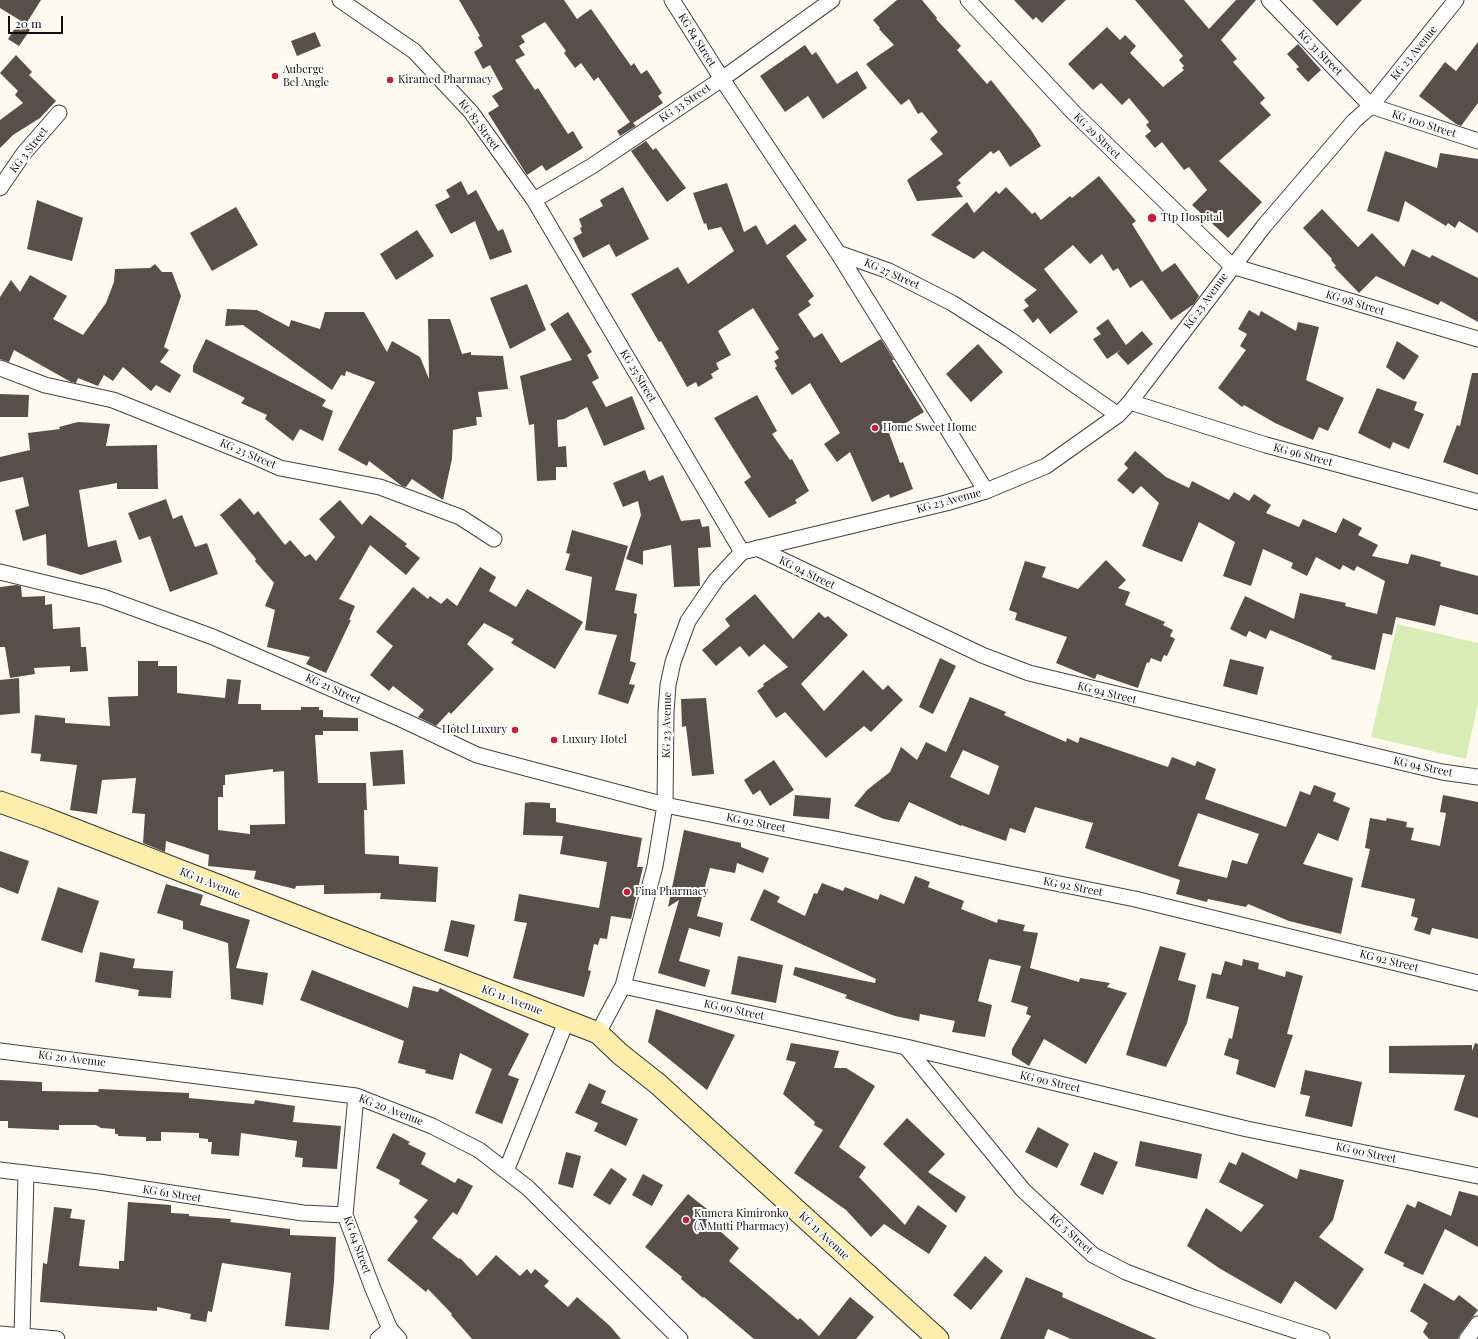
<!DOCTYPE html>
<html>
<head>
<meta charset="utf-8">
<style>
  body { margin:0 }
  #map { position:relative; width:1478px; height:1339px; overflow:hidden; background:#fffaf0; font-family:"Playfair Display",serif }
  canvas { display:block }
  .scale { position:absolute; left:8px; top:16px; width:55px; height:18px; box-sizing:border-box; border:2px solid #0e0e0e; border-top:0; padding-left:5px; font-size:12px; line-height:14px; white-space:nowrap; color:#0e0e0e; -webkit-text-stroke:3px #fff; paint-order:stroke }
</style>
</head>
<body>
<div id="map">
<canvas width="1478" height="1339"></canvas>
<div class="scale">20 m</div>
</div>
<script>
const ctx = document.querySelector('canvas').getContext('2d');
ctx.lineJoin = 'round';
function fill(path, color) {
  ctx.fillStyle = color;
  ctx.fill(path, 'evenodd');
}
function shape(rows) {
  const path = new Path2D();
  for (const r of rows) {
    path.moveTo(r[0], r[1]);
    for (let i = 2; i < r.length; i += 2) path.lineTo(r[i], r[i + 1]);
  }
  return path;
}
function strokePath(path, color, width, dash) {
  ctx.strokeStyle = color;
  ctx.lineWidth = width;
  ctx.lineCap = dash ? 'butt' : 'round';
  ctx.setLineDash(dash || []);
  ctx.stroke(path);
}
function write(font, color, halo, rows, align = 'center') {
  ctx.font = font + ' "Playfair Display",serif';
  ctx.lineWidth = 4;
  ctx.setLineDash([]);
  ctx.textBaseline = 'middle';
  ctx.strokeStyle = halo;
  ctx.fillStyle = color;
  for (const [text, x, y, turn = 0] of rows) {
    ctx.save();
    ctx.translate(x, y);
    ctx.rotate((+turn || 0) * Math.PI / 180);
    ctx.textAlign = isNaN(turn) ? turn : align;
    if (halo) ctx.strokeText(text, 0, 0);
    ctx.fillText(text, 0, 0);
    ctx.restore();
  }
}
fill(shape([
  [1397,624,1478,643,1478,704,1466,759,1371,737]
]), '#d8edb6');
fill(shape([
  [0,0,41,0,26,24,0,8],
  [459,0,564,0,577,19,591,9,631,66,634,63,641,74,647,70,662,93,658,96,663,103,633,123,636,126,620,136,617,131,630,122,598,77,594,81,581,63,575,68,564,53,566,51,545,22,521,36,525,42,519,46,525,55,515,60,535,90,538,88,568,134,573,131,583,148,546,171,542,165,527,175,488,113,499,106,492,96,503,89,490,65,483,69,474,52,483,46,478,37,480,36],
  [897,0,922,0,937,18,936,19,961,46,957,50,987,84,991,80,1031,130,1041,146,1010,167,999,150,993,154,991,151,958,180,961,183,956,187,963,197,917,201,907,180,943,154,930,139,938,132,922,112,918,114,909,99,901,105,866,64,894,45,879,29,880,28,873,20],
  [1014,0,1066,0,1042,23,1036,17,1033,20],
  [1135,0,1184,0,1209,29,1236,0,1256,0,1221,40,1237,59,1233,62,1265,98,1260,103,1271,115,1219,161,1262,202,1228,238,1192,205,1207,190,1189,167,1184,170,1162,142,1155,148,1145,136,1151,131,1146,125,1149,122,1129,98,1122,105,1101,83,1093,90,1068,64,1107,27,1120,40,1125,35,1136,46,1130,53,1163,87,1184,70,1182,68,1184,66,1179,60,1183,56],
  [1312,0,1362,0,1337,26],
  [19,22,30,30,19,46,8,39],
  [315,32,321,46,297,56,291,41],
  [1478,42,1478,103,1461,126,1456,124,1419,96,1445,62,1456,71],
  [1298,44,1321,70,1308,82,1296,69,1299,67,1287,54],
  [805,45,812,55,816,52,837,84,857,71,867,88,823,119,808,96,785,112,760,76],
  [16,55,32,72,29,75,56,101,40,118,13,135,0,148,0,120,23,103,15,95,18,91,0,73],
  [646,141,653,150,656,148,686,188,667,202,631,151],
  [1385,151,1437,168,1440,153,1478,159,1478,233,1459,221,1455,228,1448,223,1446,226,1405,201,1399,222,1367,211],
  [1099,176,1136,221,1132,224,1162,272,1175,263,1199,296,1194,304,1171,320,1142,280,1130,288,1118,268,1113,271,1102,254,1090,264,1073,245,1044,269,1078,312,1050,334,1038,318,1033,323,1023,310,1029,306,1024,300,1037,290,983,251,974,259,931,235,967,202,974,213,996,191,999,194,1006,187,1032,214,1035,212,1041,220,1070,196,1072,198],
  [461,181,468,195,476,190,498,231,503,229,512,252,490,260,475,221,451,234,435,205,450,197,446,190],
  [727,183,744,232,756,225,767,245,795,224,807,240,786,256,814,296,808,301,811,305,798,314,814,338,822,333,841,363,881,339,894,360,892,360,924,412,889,433,900,463,903,462,913,489,890,498,889,494,872,502,850,452,837,462,824,444,840,433,810,383,792,395,775,368,777,366,774,361,779,358,775,352,779,349,753,308,718,331,731,355,716,363,719,369,711,374,713,378,698,387,696,382,687,387,661,341,659,342,631,294,678,267,688,284,734,251,721,227,708,230,706,223,704,224,693,193],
  [623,187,649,239,616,257,609,244,583,258,573,238,582,233,580,228,582,227,579,219,603,206,600,200],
  [37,200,83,218,72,261,27,249],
  [236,207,258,245,212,271,190,233],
  [1322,209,1358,247,1372,233,1404,267,1412,249,1430,258,1432,255,1478,278,1478,322,1441,301,1438,305,1376,276,1359,293,1334,267,1336,266,1331,260,1332,259,1303,228],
  [417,230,434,256,396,280,380,254],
  [155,264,162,272,172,272,181,296,164,347,169,350,160,362,181,375,170,393,156,385,151,391,123,367,113,381,104,375,98,386,78,378,76,383,71,382,14,350,9,362,0,359,0,297,11,280,20,292,30,275,67,296,53,319,83,335,106,303,114,282,115,269,150,268],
  [527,284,546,330,510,349,490,298],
  [227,309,257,310,289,327,291,320,320,329,325,312,364,312,387,352,392,341,420,357,429,379,428,319,450,319,462,354,471,352,471,355,503,356,508,389,478,392,482,417,476,417,477,425,453,430,452,459,443,500,412,479,406,487,402,486,369,461,367,466,338,450,375,382,346,371,345,376,341,375,332,390,243,325,225,326],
  [1249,310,1259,316,1261,311,1296,331,1298,322,1319,327,1306,380,1344,398,1328,431,1319,427,1313,440,1275,423,1244,405,1242,407,1218,388,1246,350,1240,346,1247,334,1238,329],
  [568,312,592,352,587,355,599,378,592,382,606,407,632,396,645,429,604,446,587,407,564,419,557,420,558,447,566,446,567,467,556,467,556,480,537,481,534,424,529,425,520,376,572,360,550,324],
  [1108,319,1126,345,1142,331,1153,344,1128,365,1117,353,1122,349,1107,359,1093,339,1101,334,1096,328],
  [206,339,326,400,322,406,333,411,323,441,300,429,293,441,265,419,267,415,241,403,245,398,193,372,193,366],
  [1397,341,1419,356,1404,380,1386,367],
  [978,344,1003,372,971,402,946,374],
  [1472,373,1478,373,1478,475,1443,462,1457,425,1460,426],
  [1377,388,1417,402,1414,410,1424,414,1409,449,1393,442,1390,449,1358,433],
  [0,394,29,395,28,417,0,417],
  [757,395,777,431,772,434,790,460,792,459,809,491,795,500,797,503,769,518,744,482,751,477,714,418],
  [78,422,110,424,106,446,157,445,158,489,117,489,117,483,79,490,88,547,116,540,122,562,81,575,47,565,46,534,23,541,15,510,29,506,23,477,0,482,0,457,30,450,28,433,60,429,59,427],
  [1135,451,1166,477,1189,488,1192,481,1229,500,1234,492,1249,501,1254,494,1271,505,1266,513,1299,527,1303,519,1336,533,1343,518,1362,528,1358,535,1378,545,1372,556,1408,564,1411,554,1441,562,1440,566,1478,576,1478,615,1440,605,1435,626,1396,617,1392,635,1383,633,1375,670,1331,659,1332,656,1270,630,1266,639,1249,631,1246,637,1230,629,1245,596,1294,619,1300,593,1346,603,1345,606,1377,614,1385,581,1357,566,1354,571,1343,565,1340,570,1316,557,1307,576,1291,568,1293,563,1263,549,1251,586,1223,576,1235,542,1199,522,1182,562,1142,546,1159,503,1141,486,1133,494,1117,480,1128,468,1124,464],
  [645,470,649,481,663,475,681,521,700,519,702,527,709,526,711,547,698,548,700,586,674,587,671,545,643,551,643,565,626,559,641,515,638,501,623,507,613,483],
  [240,498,254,515,258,511,285,545,290,540,305,557,310,554,316,561,335,537,319,519,340,500,362,525,370,515,407,544,405,546,420,558,406,575,370,545,339,599,355,606,349,620,351,620,326,673,306,664,310,657,267,647,275,610,265,606,274,583,255,561,256,559,220,515],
  [166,499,173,519,182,515,195,547,207,543,218,574,170,592,150,536,139,540,128,513],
  [572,530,628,546,615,590,637,594,634,613,637,614,630,661,636,663,629,684,635,685,628,704,598,694,617,635,585,630,592,577,565,570,570,554,566,553],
  [1106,560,1126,580,1118,588,1130,592,1125,605,1165,622,1163,625,1173,630,1170,636,1175,639,1167,656,1164,655,1161,662,1151,658,1149,663,1147,662,1138,688,1097,674,1095,679,1056,663,1067,637,1015,620,1017,613,1009,610,1025,561,1046,567,1042,577,1078,589],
  [480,567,496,577,489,591,516,607,527,589,583,622,555,669,511,643,514,639,484,623,467,644,494,669,451,714,449,712,436,726,418,717,424,710,393,686,389,691,370,675,393,646,376,632,413,587,428,599,430,596,441,604,447,598,457,606],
  [16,585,21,586,22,597,45,596,45,605,52,604,53,629,80,627,81,647,86,647,88,671,70,672,70,666,34,668,35,674,10,678,5,647,0,647,0,587],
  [755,594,793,639,819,612,825,618,828,616,848,635,801,684,824,711,863,670,883,690,888,685,903,700,871,732,864,726,826,758,785,712,776,718,757,691,764,686,763,684,788,667,764,644,749,657,740,646,716,666,702,650,730,626,725,619],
  [940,658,956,666,933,714,919,707],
  [1230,659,1264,667,1257,695,1223,686],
  [138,661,158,661,158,666,177,666,177,693,225,698,227,679,241,680,238,704,261,704,261,710,301,710,301,707,319,707,319,710,323,710,323,717,358,718,358,731,323,731,323,735,315,735,318,783,366,783,367,810,364,810,365,854,399,856,399,864,438,867,436,902,380,899,381,893,324,894,324,885,296,886,295,889,254,879,256,871,208,866,209,855,166,841,165,852,143,843,145,814,132,813,136,778,102,780,97,814,70,810,77,765,40,761,41,754,31,753,35,715,65,718,65,723,110,726,108,697,138,696],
  [273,769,273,772,284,771,285,824,250,825,250,834,218,830,218,797,223,797,223,785,225,785,225,775],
  [19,678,20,713,0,715,0,680],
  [970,697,1006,712,1004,715,1066,742,1067,738,1078,743,1080,737,1168,767,1172,757,1195,766,1197,761,1216,769,1205,799,1286,827,1300,791,1310,795,1314,785,1336,793,1333,801,1350,808,1338,841,1318,833,1303,864,1353,878,1341,934,1289,921,1248,904,1246,907,1208,899,1207,902,1176,894,1180,880,1085,848,1093,823,1035,807,1025,833,1010,828,1006,841,961,825,961,826,909,802,899,822,884,819,854,806,867,790,890,772,901,747,917,760,926,742,946,752],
  [963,750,999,766,989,795,950,777],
  [1198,813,1259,834,1247,864,1232,860,1227,878,1178,866],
  [706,698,714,774,692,776,686,726,682,727,681,699],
  [403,750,405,784,373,786,370,752],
  [774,760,794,790,770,806,760,790,753,795,744,780],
  [795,795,831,798,829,819,793,816],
  [1443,795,1478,802,1478,939,1432,928,1430,935,1414,930,1418,918,1411,916,1415,899,1361,887,1370,849,1365,848,1370,818,1386,821,1387,818,1407,822,1406,827,1414,828,1411,840,1440,846,1446,813,1440,812],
  [532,802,550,803,550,808,556,808,556,822,642,838,637,867,643,867,631,919,611,916,607,939,600,938,598,945,594,944,588,970,591,971,584,997,513,978,527,923,514,921,519,894,599,908,607,862,560,854,563,836,523,835,525,803],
  [684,830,741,843,741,847,769,858,763,873,737,863,735,873,710,868,697,916,723,923,720,937,689,928,679,961,710,970,705,987,658,973,679,900,668,907],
  [0,851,29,861,18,894,0,887],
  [915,876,930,882,928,887,964,901,961,909,997,923,998,919,1025,925,1023,931,1038,933,1030,968,1079,982,1080,978,1110,983,1107,987,1127,993,1086,1064,1044,1039,1029,1066,1012,1055,1012,1049,1031,1016,1026,1014,1028,1007,1011,1002,1021,966,989,959,978,1001,992,1005,985,1037,952,1032,955,1021,920,1014,919,1021,895,1016,845,998,847,995,793,975,795,967,875,983,876,979,750,920,764,889,780,897,777,902,805,916,814,893,817,894,822,883,843,891,845,887,878,900,880,894,904,904],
  [166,884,203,895,200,905,250,920,236,968,268,973,263,1005,231,999,228,943,183,929,183,921,157,913],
  [58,887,99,901,82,953,41,940],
  [451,920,475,925,468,957,444,951],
  [1160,946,1186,953,1178,980,1196,985,1187,1023,1166,1067,1126,1055],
  [100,952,135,959,133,968,173,971,171,998,138,996,139,990,95,982],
  [738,956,783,965,776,1003,731,994],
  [1243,959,1259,963,1258,969,1285,977,1286,971,1303,976,1287,1034,1293,1035,1275,1088,1236,1074,1239,1060,1224,1055,1229,1038,1232,1039,1239,1007,1206,998,1212,973,1221,975,1225,961,1242,966],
  [312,970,408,1008,413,986,438,992,440,988,529,1034,508,1075,519,1079,502,1124,475,1113,492,1069,460,1053,453,1080,425,1073,426,1070,398,1063,404,1041,300,1000],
  [656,1009,735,1035,707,1090,648,1042],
  [791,1043,839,1051,834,1068,846,1068,875,1086,839,1147,866,1167,859,1177,905,1225,918,1205,947,1226,929,1254,884,1224,871,1237,846,1210,794,1173,823,1130,814,1125,815,1122,783,1094,796,1062,786,1060],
  [1475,1043,1478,1044,1478,1118,1454,1110,1465,1075,1389,1073,1389,1046,1472,1045,1472,1051],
  [1305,1070,1362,1082,1352,1127,1305,1116,1310,1096,1300,1094],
  [0,1080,42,1082,42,1091,98,1092,99,1089,189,1093,189,1098,254,1104,255,1100,295,1106,293,1122,341,1126,337,1169,302,1167,303,1158,295,1157,297,1141,241,1133,239,1156,211,1154,212,1142,208,1142,208,1139,199,1138,199,1133,161,1132,161,1141,146,1141,146,1137,118,1136,118,1134,115,1134,115,1129,101,1128,96,1125,59,1125,59,1130,8,1128,8,1121,0,1121],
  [589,1083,606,1091,601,1103,638,1119,626,1146,594,1131,598,1123,575,1113],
  [907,1118,945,1154,928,1172,966,1197,956,1213,883,1144],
  [1038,1127,1069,1144,1057,1168,1025,1152],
  [393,1133,410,1142,408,1144,426,1153,421,1164,455,1183,458,1178,473,1186,457,1215,453,1212,432,1238,459,1259,460,1258,477,1276,496,1255,520,1276,527,1269,531,1274,535,1269,549,1281,544,1286,568,1307,577,1297,610,1326,621,1339,472,1339,451,1315,452,1314,428,1289,426,1292,387,1260,418,1221,414,1217,428,1200,399,1184,400,1180,376,1168],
  [1140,1141,1202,1154,1197,1179,1135,1166],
  [566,1152,581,1156,573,1188,558,1184],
  [1094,1152,1118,1162,1103,1195,1080,1185],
  [1242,1152,1297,1179,1300,1169,1344,1180,1333,1220,1319,1237,1364,1269,1336,1310,1295,1281,1281,1304,1219,1268,1187,1246,1206,1208,1241,1232,1264,1205,1219,1182,1229,1162,1236,1165],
  [611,1168,627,1179,610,1205,593,1195],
  [643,1174,663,1185,652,1206,632,1195],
  [1459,1191,1478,1196,1478,1247,1445,1229,1423,1275,1403,1266,1404,1263,1384,1253,1407,1204,1415,1208,1418,1201,1451,1216],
  [688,1194,707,1209,702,1215,739,1248,729,1261,798,1320,800,1318,819,1336,850,1297,874,1317,856,1339,754,1339,704,1297,703,1298,681,1279,682,1277,645,1247],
  [128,1202,171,1205,171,1213,189,1214,189,1216,231,1219,230,1222,290,1229,290,1235,336,1237,334,1282,329,1330,285,1326,291,1273,222,1263,212,1312,208,1311,206,1322,190,1319,191,1314,157,1307,157,1311,40,1302,43,1263,47,1264,54,1207,72,1209,70,1218,85,1220,79,1266,119,1269,119,1261,124,1261],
  [985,1256,1003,1271,971,1310,953,1295],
  [1026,1277,1063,1293,1062,1297,1157,1339,1071,1339,1048,1329,1044,1339,1000,1339],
  [1424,1283,1454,1301,1459,1295,1478,1310,1460,1334,1458,1339,1429,1339,1423,1332,1428,1323,1410,1311]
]), '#584e4a');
const street = shape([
  [340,0,414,51,471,112,534,200,742,552],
  [672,0,722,79,838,253,889,271,952,303,1009,339,1118,415],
  [968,0,1073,112,1232,266,1478,339],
  [1269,0,1371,106,1478,141],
  [0,188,24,153,59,113],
  [534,200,592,166,722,79,832,0],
  [838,253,986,491],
  [0,368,45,385,113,400,251,455,280,468,380,487,460,517,494,539],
  [1130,402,1266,445,1478,502],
  [757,548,982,655,1029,673,1442,772,1478,777],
  [0,572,103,597,213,637,405,721,477,755,665,805,1135,899,1478,983],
  [623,986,906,1047,1247,1129,1478,1176],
  [598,1033,623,986,655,866,665,805,666,712,668,685,673,662,688,621,716,580,742,552,946,503,986,491,1046,466,1118,415,1130,402,1264,226,1354,121,1371,106,1456,0],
  [906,1047,1023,1190,1093,1255,1126,1272,1195,1298,1322,1339],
  [0,1051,356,1096,432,1126,479,1150,528,1188,680,1339],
  [356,1096,345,1215,373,1289,390,1329,399,1339],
  [0,1170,99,1182,303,1213,345,1215],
  [506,1171,566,1022],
  [0,1334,57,1339],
  [22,1336,26,1173],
  [378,1339,390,1329],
  [1467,1339,1478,1324]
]);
const secondary = shape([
  [0,802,45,818,598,1033,620,1054,658,1084,938,1339]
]);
strokePath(street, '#414141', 17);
strokePath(secondary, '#303030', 23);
strokePath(street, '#fff', 15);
strokePath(secondary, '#ffedab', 21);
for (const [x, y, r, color] of [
  [275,76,4,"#c91c36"],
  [390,80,4,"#c91c36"],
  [1152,218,5,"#c91c36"],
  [875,428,4,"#c91c36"],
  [515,730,4,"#c91c36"],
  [554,740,4,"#c91c36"],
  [627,892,4,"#c91c36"],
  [686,1220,4,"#c91c36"]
]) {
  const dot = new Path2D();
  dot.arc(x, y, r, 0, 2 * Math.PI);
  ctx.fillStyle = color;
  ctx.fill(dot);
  strokePath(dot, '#fff', 1.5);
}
write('11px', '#0e0e0e', '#fff', [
  ["KG 84 Street",697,40,58],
  ["KG 31 Street",1320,53,46],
  ["KG 23 Avenue",1414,53,-51],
  ["KG 33 Street",685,103,-34],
  ["KG 100 Street",1424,124,18],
  ["KG 82 Street",479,125,53],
  ["KG 29 Street",1097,136,44],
  ["KG 3 Street",29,150,-52],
  ["KG 27 Street",892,274,24],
  ["KG 23 Avenue",1206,301,-54],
  ["KG 98 Street",1355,303,17],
  ["KG 25 Street",638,376,59],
  ["KG 23 Street",248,454,23],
  ["KG 96 Street",1303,455,15],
  ["KG 23 Avenue",949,501,-15],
  ["KG 94 Street",807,573,26],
  ["KG 21 Street",333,689,24],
  ["KG 94 Street",1107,693,14],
  ["KG 23 Avenue",667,725,-89],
  ["KG 94 Street",1423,767,12],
  ["KG 92 Street",756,823,11],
  ["KG 11 Avenue",210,883,22],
  ["KG 92 Street",1073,887,11],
  ["KG 92 Street",1389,961,14],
  ["KG 11 Avenue",512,1000,21],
  ["KG 90 Street",734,1010,12],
  ["KG 20 Avenue",72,1059,7],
  ["KG 90 Street",1050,1082,13],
  ["KG 20 Avenue",391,1110,21],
  ["KG 90 Street",1366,1153,12],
  ["KG 61 Street",172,1194,9],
  ["KG 5 Street",1071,1234,42],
  ["KG 11 Avenue",824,1236,43],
  ["KG 64 Street",357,1245,70]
]);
write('11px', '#0e0e0e', '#fff', [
  ["Auberge",283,70],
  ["Bel Angle",283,83],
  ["Kiramed Pharmacy",398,80],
  ["Ttp Hospital",1161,218],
  ["Home Sweet Home",883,428],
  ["Hôtel Luxury",507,730,"right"],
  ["Luxury Hotel",562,740],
  ["Fina Pharmacy",635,892],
  ["Kumera Kimironko",694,1214],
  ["(A Mutti Pharmacy)",694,1227]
], 'left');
</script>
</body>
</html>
